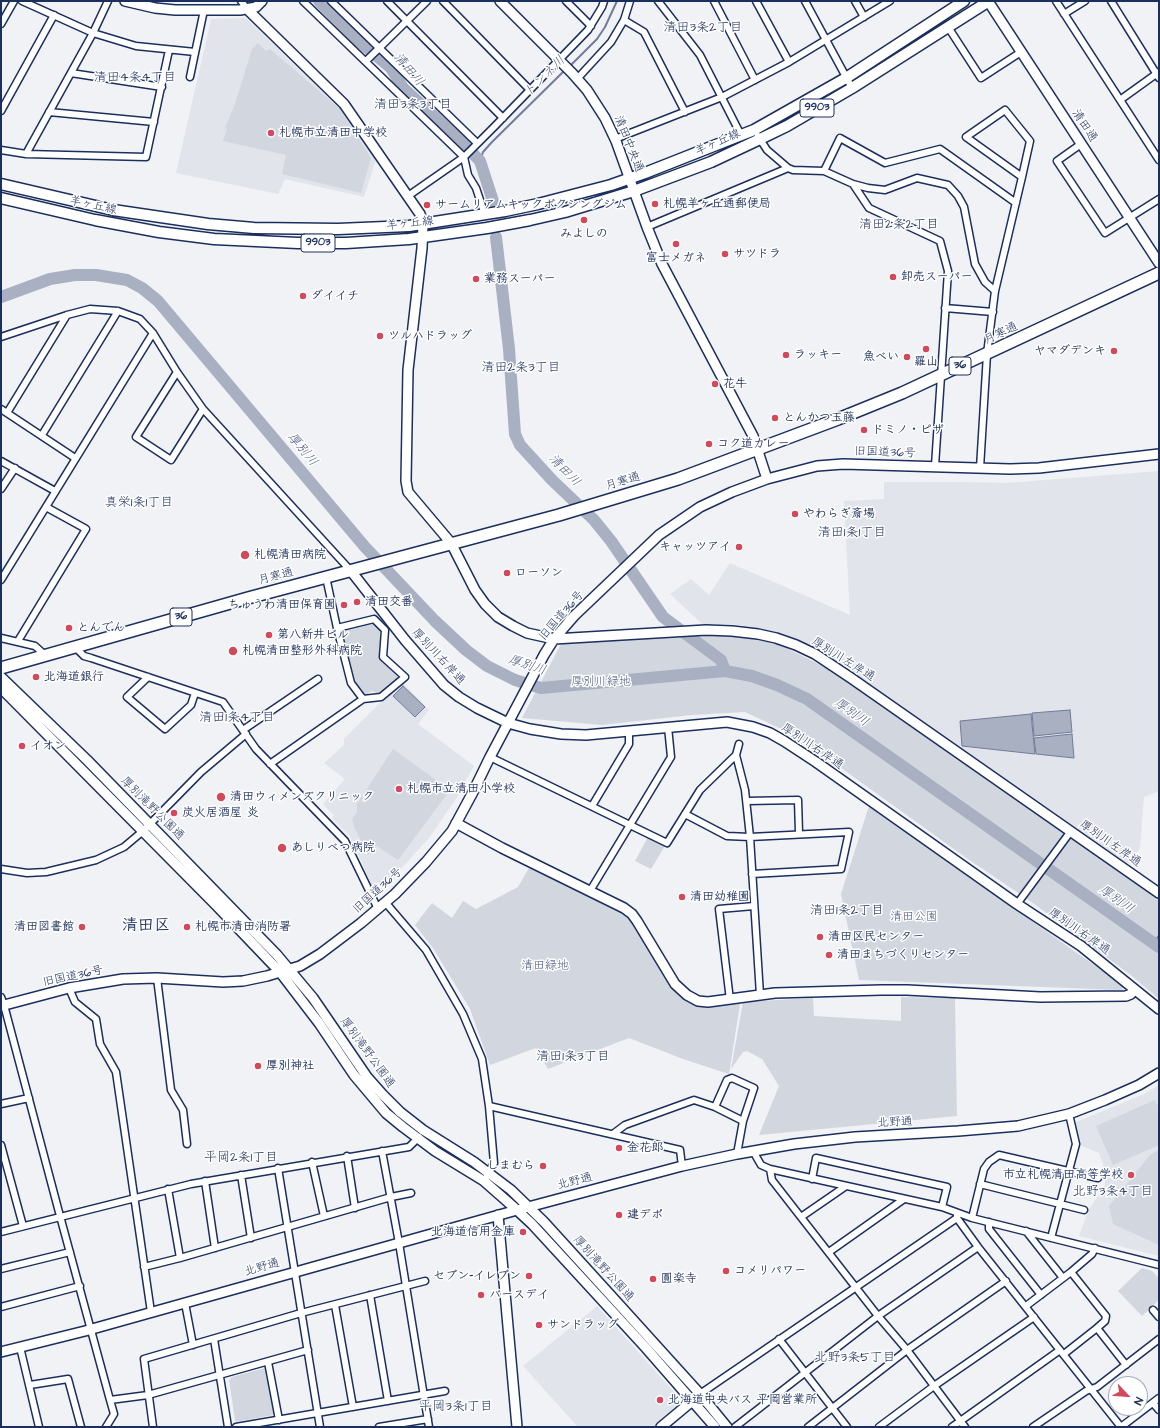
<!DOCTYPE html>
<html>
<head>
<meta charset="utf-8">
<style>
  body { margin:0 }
  #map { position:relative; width:1160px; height:1428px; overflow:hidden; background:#f1f2f5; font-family:"Architects Daughter",sans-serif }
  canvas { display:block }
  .frame { position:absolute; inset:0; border:2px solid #1b2f5e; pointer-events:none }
  .north { position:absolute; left:1108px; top:1376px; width:40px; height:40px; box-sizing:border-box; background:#fff; border:1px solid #a4acbf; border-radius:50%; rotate:116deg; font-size:11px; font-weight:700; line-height:16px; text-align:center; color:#1b2f5e }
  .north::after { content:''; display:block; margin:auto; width:14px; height:18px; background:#d1495b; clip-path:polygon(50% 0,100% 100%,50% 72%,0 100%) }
</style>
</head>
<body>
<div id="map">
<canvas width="1160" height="1428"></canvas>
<div class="frame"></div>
<div class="north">N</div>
</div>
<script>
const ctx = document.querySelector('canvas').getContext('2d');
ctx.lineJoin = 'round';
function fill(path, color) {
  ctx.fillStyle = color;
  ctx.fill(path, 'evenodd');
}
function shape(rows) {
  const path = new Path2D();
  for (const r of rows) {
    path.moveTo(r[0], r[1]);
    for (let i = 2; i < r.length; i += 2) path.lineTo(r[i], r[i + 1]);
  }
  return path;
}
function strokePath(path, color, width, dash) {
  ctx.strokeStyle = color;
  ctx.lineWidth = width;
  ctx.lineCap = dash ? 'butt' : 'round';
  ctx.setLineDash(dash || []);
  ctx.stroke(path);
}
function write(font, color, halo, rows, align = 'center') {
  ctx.font = font + ' "Architects Daughter","Klee One",sans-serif';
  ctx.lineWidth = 3;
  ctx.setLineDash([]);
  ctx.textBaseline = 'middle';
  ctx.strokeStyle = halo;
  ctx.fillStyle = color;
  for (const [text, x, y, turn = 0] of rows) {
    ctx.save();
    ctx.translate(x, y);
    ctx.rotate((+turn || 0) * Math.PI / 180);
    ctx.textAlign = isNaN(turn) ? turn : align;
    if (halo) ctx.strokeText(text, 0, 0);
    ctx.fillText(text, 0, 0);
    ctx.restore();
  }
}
fill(shape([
  [246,18,338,107,376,160,364,197,285,179,278,194,176,173,211,19],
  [1159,471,1159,791,1144,797,1140,848,1128,864,830,656,805,643,773,631,732,624,702,624,670,594,691,579,709,595,730,563,850,615,844,501,884,499,884,482,962,482,1007,483],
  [404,684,429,710,418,724,474,766,456,799,429,838,379,893,375,893,350,836,332,818,334,815,323,804,345,779,324,763,344,745,344,739,379,704],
  [1159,1085,1159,1256,1079,1236,1088,1211,1105,1185,1103,1164,1099,1153,1080,1145,1074,1123,1144,1094],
  [597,1306,683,1402,683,1405,654,1427,578,1427,523,1366]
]), '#e1e4ea');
fill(shape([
  [258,43,266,51,270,49,340,109,371,158,361,193,282,174,286,155,223,141,227,129,225,128,234,107,252,49],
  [373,621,380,628,380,660,397,676,397,679,379,694,372,691,363,696,352,681,343,631,346,629],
  [722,634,776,643,847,678,1159,898,1159,999,1132,976,1033,903,965,857,798,737,745,712,692,715,602,725,522,718,562,642],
  [393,749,450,790,398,860,377,846,368,855,354,826,352,819,357,812,357,804],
  [869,806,875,810,1125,987,1121,990,859,980,841,894],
  [648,837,665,846,651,869,635,861],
  [529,868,624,911,648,945,675,990,704,1007,725,1004,740,1004,729,1074,683,1059,629,1038,548,1069,536,1048,490,1065,470,1009,433,948,415,925,432,903,452,918,463,901,476,909,518,887],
  [901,997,955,998,957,1116,759,1135,779,1086,762,1059,747,1051,743,1052,731,1069,743,1002,813,998,814,1016,901,1021],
  [1155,1100,1159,1108,1159,1145,1113,1165,1096,1126],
  [1159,1150,1159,1245,1113,1224,1109,1206,1150,1155],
  [1142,1268,1152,1271,1159,1278,1159,1300,1142,1316,1118,1291],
  [265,1368,267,1370,275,1413,273,1415,236,1422,235,1420,229,1380,232,1377]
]), '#d2d6df');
const water = shape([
  [403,686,425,707,415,717,393,696,403,686],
  [1070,710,1072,732,1034,736,1032,713,1070,710],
  [1031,714,1035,754,962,746,960,721,1031,714],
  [1072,734,1074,758,1036,754,1034,738,1072,734]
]);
fill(water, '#a8b0c2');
strokePath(water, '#707c9a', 1);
strokePath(shape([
  [569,67,597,39,605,27,617,1],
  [480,161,483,152,492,142,565,70],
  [1153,943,1159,936]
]), '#707c9a', 2);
strokePath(shape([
  [319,1,360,42,391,68,403,88,464,144,480,161,493,201],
  [496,237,509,349,515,434,520,445,552,480,594,520,611,541,663,617,721,660,725,671],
  [1,297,50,279,75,275,96,275,127,280,142,288,158,301,365,547,435,621,466,650,487,666,515,680,541,688,725,671,752,676,777,685,807,699,1159,947]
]), '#a8b0c2', 12);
const street = shape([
  [22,1,93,33,136,46,195,52],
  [241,1,248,10],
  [303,1,464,157,468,175,476,188,485,215],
  [331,1,477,143],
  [387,1,503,118],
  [443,1,530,90],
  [566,1,591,26],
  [658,1,700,55,741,135],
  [714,1,755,80],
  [756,1,789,62],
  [805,1,852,88],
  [855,1,864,17],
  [1056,1,1159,160],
  [1111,1,1159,78],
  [1064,14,1085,1],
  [624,20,644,32,685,112],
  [1,24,14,1],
  [948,27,981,78,1021,52],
  [366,61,427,1],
  [71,73,162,87],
  [190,77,204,10],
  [577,79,611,42,624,20,630,1],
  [1120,100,1159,72],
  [1,111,54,15],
  [49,112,154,122],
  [758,136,767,150,788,168,793,170,824,171,853,184,869,208,940,241,948,271,935,466],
  [615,139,722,97,789,62,890,1],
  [1081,144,1057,161,1105,233,1159,199],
  [1,150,26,154,146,157,169,50],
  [26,154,93,33,108,1],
  [824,171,840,138,885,163,940,149,1016,203],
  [853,184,868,188,885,190,917,178,948,185,958,196,964,207,975,264,985,282,995,291],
  [408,196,464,157,494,127,588,30,602,7,604,1],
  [647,227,788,168],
  [945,308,993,312],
  [1,337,67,315,90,309,118,311,140,319,153,333,177,372,203,409,351,571],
  [177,372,136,437,171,460,203,409],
  [1,409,75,458],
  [7,413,67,315],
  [42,435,118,311],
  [1,461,55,491],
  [980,468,987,354,995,291,1022,177,1030,141,1005,110,966,137,1022,177],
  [1,489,15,468],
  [1,580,153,333],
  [337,628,351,683,363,699],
  [1,638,35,646,45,655],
  [18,641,86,529,46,507],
  [75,647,84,656,91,658,223,702,256,749,345,841,378,909],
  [148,677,127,697,165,729,191,705,195,693],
  [243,730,318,679],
  [739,744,736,755,745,790,750,837,760,995],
  [490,757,667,843,700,790,736,755],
  [270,764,363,699,381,697,405,677,383,657,385,630,374,619,337,628,326,577],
  [747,801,798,800,799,833],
  [592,806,629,744,629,731],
  [685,814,727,836,750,837,849,832,841,869,752,874],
  [1,869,27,873,46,872,96,860,124,847,143,831,201,772,246,734],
  [590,891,671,757,668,727],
  [385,902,426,950,463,1014,482,1059,489,1106,494,1163,487,1176],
  [1017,904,1071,831],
  [157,978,171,1090,183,1110,187,1144],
  [69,988,75,1002,96,1019,100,1044,116,1072,151,1312],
  [1,997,4,1005,60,1216,110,1400,114,1414,106,1427],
  [730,1000,719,909,754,906],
  [1,1104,29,1098],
  [489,1106,680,1150,682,1166],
  [715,1107,727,1080,732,1078,754,1088,743,1121],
  [613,1134,625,1125,694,1100,715,1107,743,1121,737,1154],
  [1,1145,23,1226],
  [382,1151,399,1243,429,1427],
  [753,1151,761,1165,770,1169,942,1207,972,1218,1159,1265],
  [347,1156,355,1208],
  [312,1162,324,1216],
  [278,1168,320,1427],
  [770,1169,772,1180,878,1316,907,1350,965,1427],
  [241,1175,251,1238],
  [812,1179,816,1158,947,1187,942,1207],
  [205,1181,215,1248],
  [980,1184,1084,1210],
  [168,1189,180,1258],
  [957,1214,957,1218,978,1247,1121,1427],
  [801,1217,846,1186],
  [972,1218,984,1169,989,1162,999,1155,1098,1178],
  [989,1222,989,1229,1041,1295],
  [1026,1231,1063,1278],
  [1,1232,191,1184,409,1147,419,1137],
  [1051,1238,1076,1144,1069,1114],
  [829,1252,904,1199],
  [144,1267,180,1258,391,1197,411,1193],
  [1,1269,70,1252],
  [370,1295,388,1401],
  [185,1303,193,1345],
  [335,1305,353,1407],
  [1026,1306,1071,1272,1092,1254,1095,1248],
  [1,1307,80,1286],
  [1153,1310,1159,1317],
  [1097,1328,1126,1365],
  [214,1339,228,1427],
  [779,1339,847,1427],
  [20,1347,39,1427],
  [1064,1354,1097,1328,1105,1321,1106,1316,1071,1272],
  [268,1362,279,1420],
  [30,1385,68,1379,81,1427],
  [700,1394,957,1218],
  [110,1400,148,1395,308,1350],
  [1153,1403,1159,1410],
  [153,1427,144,1359,301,1313,425,1281],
  [236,1427,445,1391],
  [379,1427,428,1419],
  [735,1427,878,1316,978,1247],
  [808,1427,907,1350,1006,1281],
  [879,1427,934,1386,1034,1317],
  [952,1427,1060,1350],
  [1033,1427,1086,1391,1097,1387,1159,1339],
  [1121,1427,1159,1398]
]);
const secondary = shape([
  [125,1,155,8,175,10,240,10,256,7,262,1],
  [500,1,572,73,587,90,605,118,616,141,647,227,662,264,753,436,767,479],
  [988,1,1159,263],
  [248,10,344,104,420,214,423,224,422,248,408,370,406,481,408,492,451,543,475,590,485,604,498,617,513,626,527,633,554,639,706,630,732,631,758,634,776,638,796,645,815,654,851,678,1159,893],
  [351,571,405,640,444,685,459,697,477,708,508,723,530,729,561,734,586,735,727,722,753,727,770,733,784,741,816,762,1017,904,1081,946,1159,1009],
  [1,677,87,760,277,955,313,998,367,1077,383,1095,400,1112,423,1130,474,1162,511,1190,544,1222,624,1310,700,1394,727,1427],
  [1,688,216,905,280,972,319,1023,354,1075,386,1113,403,1127,435,1151,484,1181,517,1210,532,1224,646,1348,715,1427],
  [456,823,502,848,624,908,632,914,637,921,675,984,687,995,698,1001,708,1002,775,993,881,990,907,990,1040,997,1126,996,1131,994,1134,989],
  [1,1006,69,988,123,979,157,978,223,982,243,981,267,976,300,966,320,954,361,923,395,894,426,862,452,831,473,792,490,757,544,655,554,639,574,616,659,535,700,507,732,492,767,479,817,466,843,464,1010,469,1039,468,1159,454],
  [498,1215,517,1427],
  [1,1352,85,1331,517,1210,682,1166,737,1154,794,1144,855,1137,958,1131,1018,1126,1069,1114,1105,1100,1139,1085,1159,1073],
  [661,1427,697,1397]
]);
const primary = shape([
  [1,184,113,210,208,224,254,228,338,229,409,226,505,211,538,204,611,185,645,173,754,130,846,78,964,1],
  [1,198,95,220,159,232,214,239,298,243,346,243,409,239,487,228,530,220,565,212,634,191,711,162,760,139,787,126,852,88,989,1]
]);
const highway = shape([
  [1,668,248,598,559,515,678,479,838,419,902,393,1159,273]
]);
strokePath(street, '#1b2f5e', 9);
strokePath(secondary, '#1b2f5e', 12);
strokePath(primary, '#1b2f5e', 13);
strokePath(highway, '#1b2f5e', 14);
strokePath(street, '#fff', 6);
strokePath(secondary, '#fff', 9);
strokePath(primary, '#fff', 10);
strokePath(highway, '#fff', 11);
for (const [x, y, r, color] of [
  [271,133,4,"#d1495b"],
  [655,204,4,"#d1495b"],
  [427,205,4,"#d1495b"],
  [584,220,4,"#d1495b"],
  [676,244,4,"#d1495b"],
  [725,254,4,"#d1495b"],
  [893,277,4,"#d1495b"],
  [476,279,4,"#d1495b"],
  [303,296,4,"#d1495b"],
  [380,336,4,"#d1495b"],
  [926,349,4,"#d1495b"],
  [1114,351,4,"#d1495b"],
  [786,355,4,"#d1495b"],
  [907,357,4,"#d1495b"],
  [715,384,4,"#d1495b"],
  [775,418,4,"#d1495b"],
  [864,430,4,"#d1495b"],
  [709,444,4,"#d1495b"],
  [795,514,4,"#d1495b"],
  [739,547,4,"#d1495b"],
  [245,555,5,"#d1495b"],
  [507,573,4,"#d1495b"],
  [357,602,4,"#d1495b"],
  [344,605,4,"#d1495b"],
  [69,628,4,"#d1495b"],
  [269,635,4,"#d1495b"],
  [233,651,5,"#d1495b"],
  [36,677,4,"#d1495b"],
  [22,746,4,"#d1495b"],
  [399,789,4,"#d1495b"],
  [221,797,5,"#d1495b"],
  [174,813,4,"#d1495b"],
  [282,848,5,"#d1495b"],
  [682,897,4,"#d1495b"],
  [82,927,4,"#d1495b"],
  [187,927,4,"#d1495b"],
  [820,937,4,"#d1495b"],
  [829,955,4,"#d1495b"],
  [258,1066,4,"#d1495b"],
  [619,1148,4,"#d1495b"],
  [543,1166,4,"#d1495b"],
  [1131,1175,4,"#d1495b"],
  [619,1215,4,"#d1495b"],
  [523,1232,4,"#d1495b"],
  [726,1271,4,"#d1495b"],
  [529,1276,4,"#d1495b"],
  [653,1279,4,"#d1495b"],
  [481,1295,4,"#d1495b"],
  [539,1325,4,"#d1495b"],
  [660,1400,4,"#d1495b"]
]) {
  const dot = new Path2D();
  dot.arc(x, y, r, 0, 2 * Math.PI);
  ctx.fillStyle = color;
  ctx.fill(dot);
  strokePath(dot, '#fff', 1.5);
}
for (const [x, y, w] of [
  [817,108,34],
  [318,243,34],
  [960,366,22],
  [181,617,22]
]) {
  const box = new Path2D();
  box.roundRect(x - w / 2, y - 9, w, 18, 3);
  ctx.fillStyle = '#fff';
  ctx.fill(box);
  strokePath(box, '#1b2f5e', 1);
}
write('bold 11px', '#1b2f5e', null, [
  ["9903",817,108],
  ["9903",318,243],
  ["36",960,366],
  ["36",181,617]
]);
write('12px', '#1b2f5e', '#fff', [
  ["清田通",1084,126,57],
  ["羊ヶ丘線",718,143,-24],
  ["清田中央通",628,144,68],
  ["羊ヶ丘線",93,206,12],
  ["羊ヶ丘線",410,224,-6],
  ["月寒通",1001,334,-25],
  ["旧国道36号",885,453,2],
  ["月寒通",623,482,-17],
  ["月寒通",276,577,-15],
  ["旧国道36号",562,616,-49],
  ["厚別川右岸通",438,657,47],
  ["厚別川左岸通",843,660,32],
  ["厚別川右岸通",812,747,34],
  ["厚別滝野公園通",152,809,45],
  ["厚別川左岸通",1110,844,35],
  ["旧国道36号",378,891,-42],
  ["厚別川右岸通",1079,932,35],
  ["旧国道36号",73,977,-12],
  ["厚別滝野公園通",367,1053,54],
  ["北野通",895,1123,-3],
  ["北野通",575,1182,-15],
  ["北野通",262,1268,-16],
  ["厚別滝野公園通",603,1269,48]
]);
write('bold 12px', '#1b2f5e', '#fff', [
  ["札幌市立清田中学校",279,133],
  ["札幌羊ヶ丘通郵便局",663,204],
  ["サームリアムキックボクシングジム",435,205],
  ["みよしの",584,234,"center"],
  ["サツドラ",733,254],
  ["富士メガネ",676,258,"center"],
  ["卸売スーパー",901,277],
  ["業務スーパー",484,279],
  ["ダイイチ",311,296],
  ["ツルハドラッグ",388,336],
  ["ヤマダデンキ",1106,351,"right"],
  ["ラッキー",794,355],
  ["魚べい",899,357,"right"],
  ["羅山",926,362,"center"],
  ["花牛",723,384],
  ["とんかつ玉藤",783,418],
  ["ドミノ・ピザ",872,430],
  ["コク道カレー",717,444],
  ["やわらぎ斎場",803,514],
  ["キャッツアイ",731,547,"right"],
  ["札幌清田病院",254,555],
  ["ローソン",515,573],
  ["清田交番",365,602],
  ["ちゅうわ清田保育園",336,605,"right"],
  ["とんでん",77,628],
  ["第八新井ビル",277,635],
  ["札幌清田整形外科病院",242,651],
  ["北海道銀行",44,677],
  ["イオン",30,746],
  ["札幌市立清田小学校",407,789],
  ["清田ウィメンズクリニック",230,797],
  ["炭火居酒屋 炎",182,813],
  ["あしりべつ病院",291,848],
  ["清田幼稚園",690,897],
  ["清田図書館",74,927,"right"],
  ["札幌市清田消防署",195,927],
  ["清田区民センター",828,937],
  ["清田まちづくりセンター",837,955],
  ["厚別神社",266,1066],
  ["金花郎",627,1148],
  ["しまむら",535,1166,"right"],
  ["市立札幌清田高等学校",1123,1175,"right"],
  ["建デポ",627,1215],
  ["北海道信用金庫",515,1232,"right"],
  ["コメリパワー",734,1271],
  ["セブン-イレブン",521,1276,"right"],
  ["圓楽寺",661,1279],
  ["バースデイ",489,1295],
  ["サンドラッグ",547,1325],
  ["北海道中央バス 平岡営業所",668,1400]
], 'left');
write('12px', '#49597e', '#fff', [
  ["厚別川緑地",601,682],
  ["清田公園",914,917],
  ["清田緑地",545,966]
]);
write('13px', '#1b2f5e', '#fff', [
  ["清田3条2丁目",703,28],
  ["清田4条4丁目",135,78],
  ["清田3条3丁目",413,105],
  ["清田2条2丁目",899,225],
  ["清田2条3丁目",521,368],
  ["真栄1条1丁目",139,503],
  ["清田1条1丁目",852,533],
  ["清田1条4丁目",237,718],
  ["清田1条2丁目",847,911],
  ["清田1条3丁目",573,1057],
  ["平岡2条1丁目",241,1158],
  ["北野3条4丁目",1113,1192],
  ["北野3条5丁目",855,1358],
  ["平岡3条1丁目",456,1407]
]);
write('italic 13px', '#4c5c81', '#fff', [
  ["清田川",408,70,49],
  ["トンネ川",545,77,-45],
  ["厚別川",302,450,50],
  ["清田川",564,471,46],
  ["厚別川",527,666,18],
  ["厚別川",851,713,35],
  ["厚別川",1116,900,35]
]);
write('bold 16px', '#1b2f5e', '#fff', [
  ["清田区",146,927]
]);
</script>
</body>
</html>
